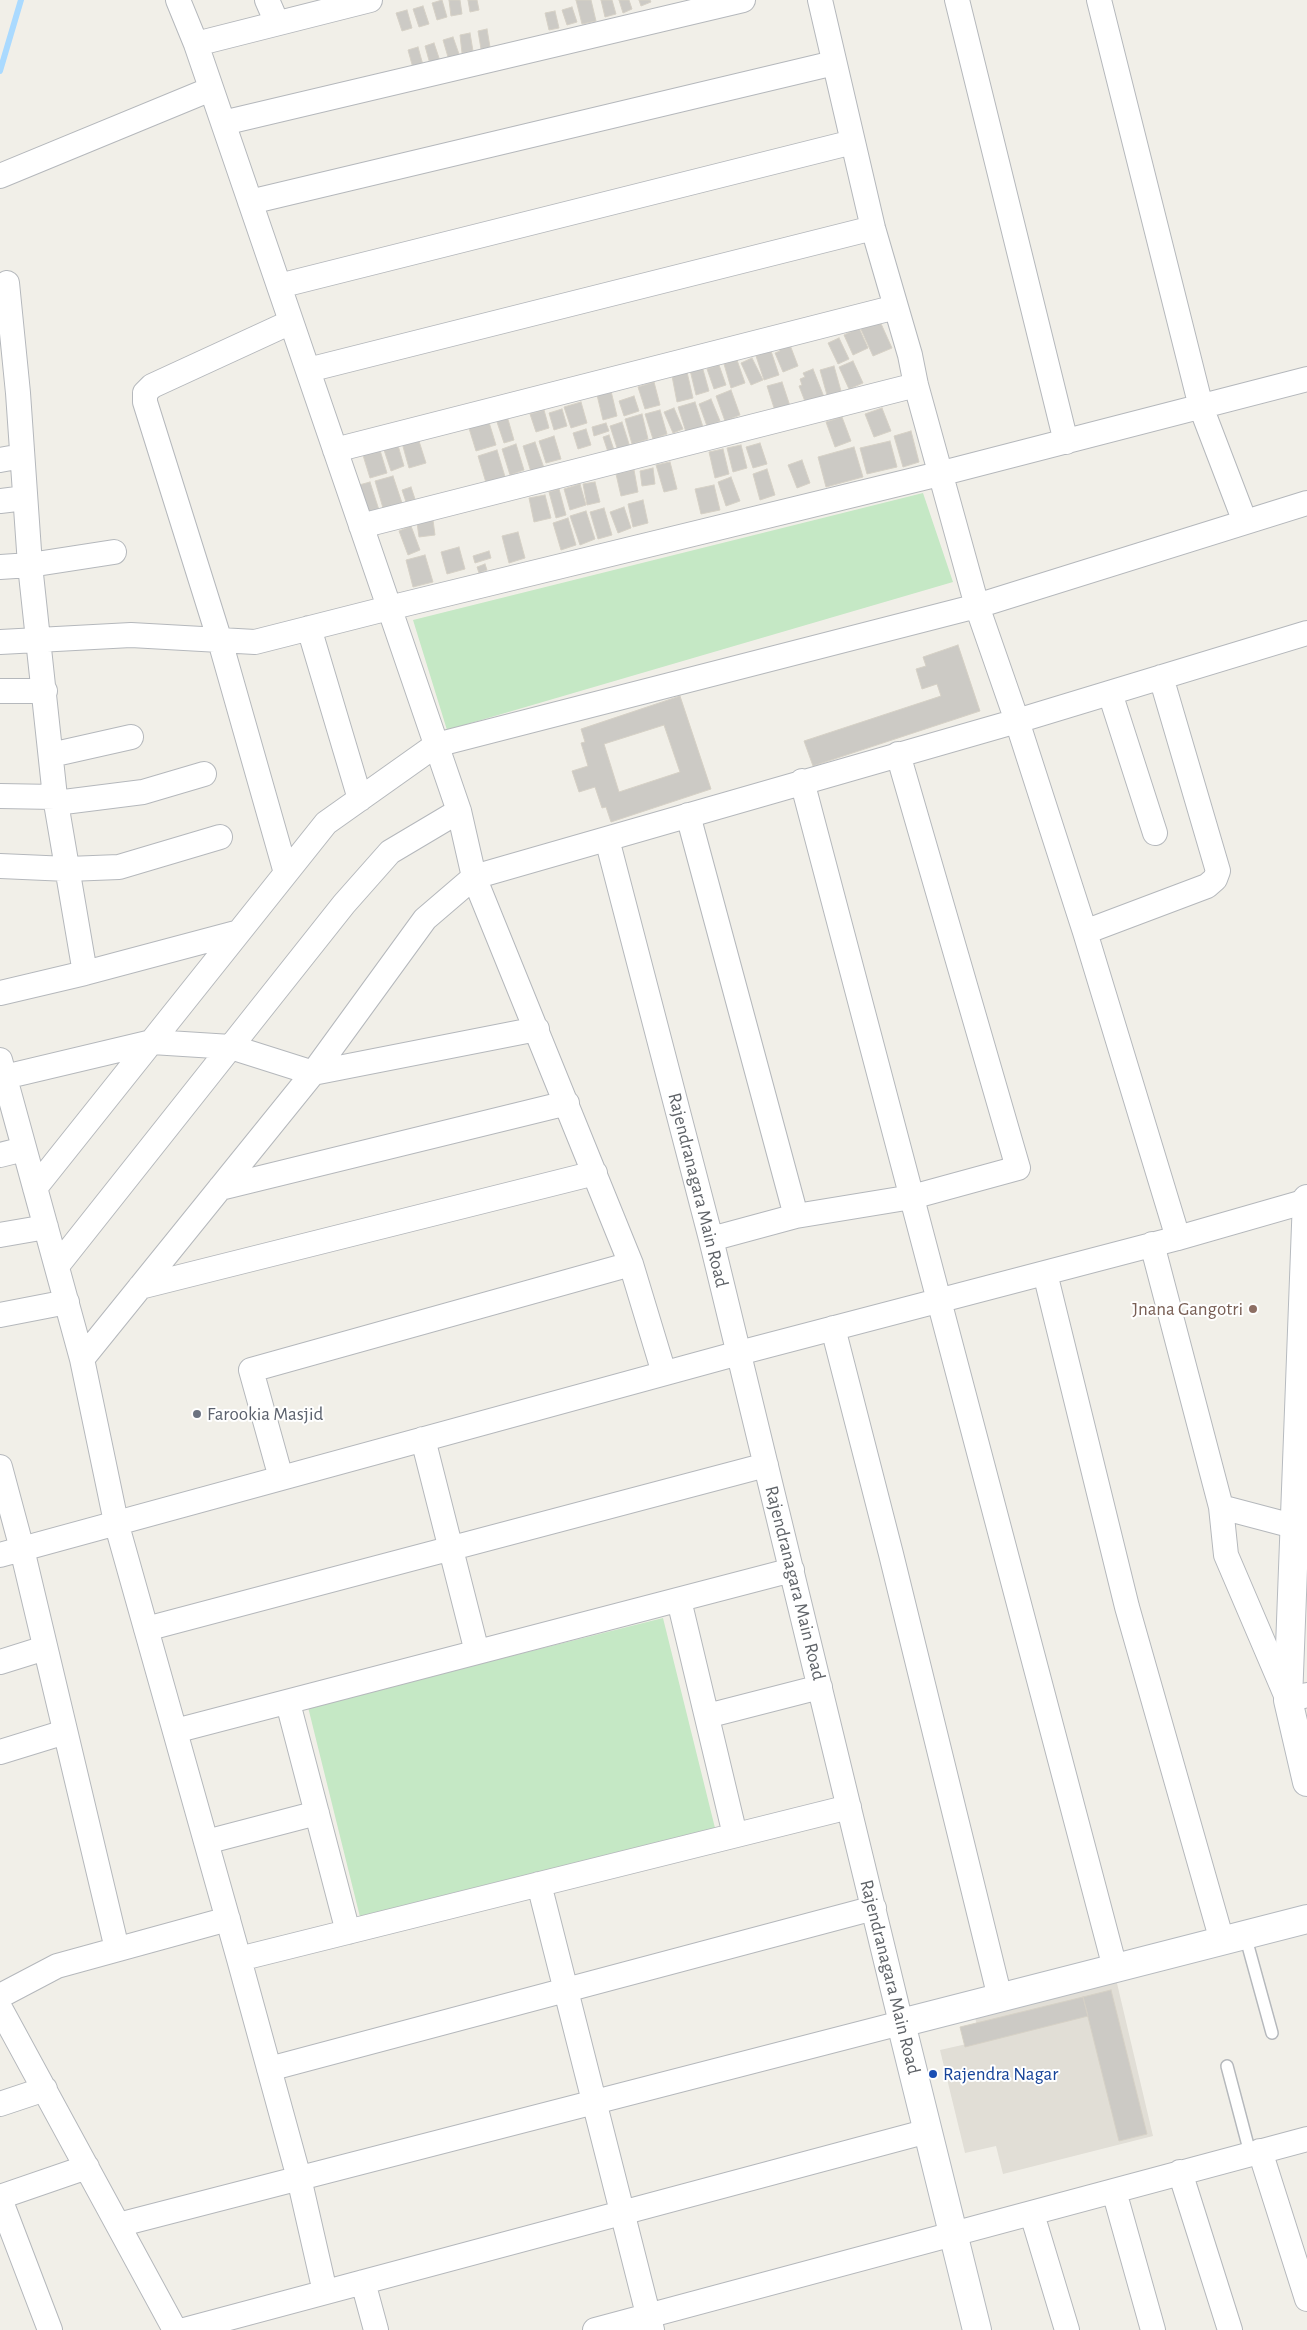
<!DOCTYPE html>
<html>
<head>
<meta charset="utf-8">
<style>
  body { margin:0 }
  canvas { display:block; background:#f1efe8 }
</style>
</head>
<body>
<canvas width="1307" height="2330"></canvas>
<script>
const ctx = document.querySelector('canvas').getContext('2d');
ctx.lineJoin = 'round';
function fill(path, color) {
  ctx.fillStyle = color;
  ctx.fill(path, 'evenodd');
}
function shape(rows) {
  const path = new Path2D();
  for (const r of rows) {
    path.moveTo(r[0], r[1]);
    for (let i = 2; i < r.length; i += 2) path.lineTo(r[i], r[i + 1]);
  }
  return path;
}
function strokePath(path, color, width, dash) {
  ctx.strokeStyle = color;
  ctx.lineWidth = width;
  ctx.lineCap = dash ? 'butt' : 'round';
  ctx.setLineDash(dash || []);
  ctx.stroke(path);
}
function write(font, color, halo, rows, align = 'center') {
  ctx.font = font + ' "Alegreya Sans",sans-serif';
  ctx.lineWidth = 4;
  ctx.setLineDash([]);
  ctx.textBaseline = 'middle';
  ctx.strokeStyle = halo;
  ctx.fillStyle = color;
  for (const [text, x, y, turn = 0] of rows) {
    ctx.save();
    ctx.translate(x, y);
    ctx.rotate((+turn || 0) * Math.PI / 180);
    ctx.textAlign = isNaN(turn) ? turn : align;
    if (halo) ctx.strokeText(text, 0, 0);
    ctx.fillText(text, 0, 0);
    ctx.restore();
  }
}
fill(shape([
  [1116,1979,1153,2136,1003,2174,996,2146,965,2153,940,2050,980,2041,974,2012]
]), '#e1ded6');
fill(shape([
  [923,493,953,582,447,730,413,620],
  [663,1618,715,1828,360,1917,308,1707]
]), '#c5e8c5');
strokePath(shape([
  [0,71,21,0]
]), '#aadaff', 6);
const building = shape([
  [442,0,447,17,437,20,432,3,442,0],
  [449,0,460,0,462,14,451,16,449,0],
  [468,0,477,0,479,10,470,12,468,0],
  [576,0,591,0,596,21,582,24,576,0],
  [601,0,612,0,616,14,605,17,601,0],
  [619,0,629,0,632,9,623,13,619,0],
  [639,0,650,0,651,2,641,6,639,0],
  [423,6,429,24,419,27,413,9,423,6],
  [572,7,577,22,567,25,562,10,572,7],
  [407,10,412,28,402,31,396,13,407,10],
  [555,11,559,28,549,30,545,13,555,11],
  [487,29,490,47,481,49,478,31,487,29],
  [470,33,473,51,462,53,460,35,470,33],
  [453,37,459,54,448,57,443,40,453,37],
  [434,43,440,61,430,64,425,46,434,43],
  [418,47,423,65,413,68,408,50,418,47],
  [878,317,892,348,873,356,859,325,878,317],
  [859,328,868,348,853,355,844,335,859,328],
  [839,338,849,359,838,364,828,343,839,338],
  [790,345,798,366,783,372,775,353,780,351,779,349,790,345],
  [771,351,779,375,764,380,756,356,771,351],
  [752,358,763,380,751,385,741,363,752,358],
  [737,360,745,383,731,388,724,364,737,360],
  [853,361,863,383,849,389,839,367,853,361],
  [719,365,726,385,714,389,707,369,719,365],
  [702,366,709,391,696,395,690,370,702,366],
  [834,366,841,391,827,395,820,370,834,366],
  [813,369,824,397,806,404,799,386,802,385,800,379,805,377,803,373,813,369],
  [687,372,693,398,677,402,672,376,687,372],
  [654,382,660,405,645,409,638,387,654,382],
  [782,382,790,406,775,411,767,386,782,382],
  [731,390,740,415,725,421,716,396,731,390],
  [611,391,617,416,603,420,597,395,611,391],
  [634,396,639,411,624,416,619,401,634,396],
  [711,399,720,421,707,426,699,404,711,399],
  [581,402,587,423,571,428,564,407,581,402],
  [695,402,703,427,686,432,678,407,695,402],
  [674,408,683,429,673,433,664,412,674,408],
  [882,408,891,431,874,437,865,414,882,408],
  [562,409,567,426,554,430,549,413,562,409],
  [544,410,549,428,536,432,530,414,544,410],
  [660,410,667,434,653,439,645,414,660,410],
  [642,414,648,439,632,444,625,419,642,414],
  [507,416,514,440,504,443,496,419,507,416],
  [842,417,851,441,835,447,826,422,842,417],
  [488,419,496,445,476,451,468,425,488,419],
  [622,422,630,447,618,451,610,426,622,422],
  [606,423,609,431,594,436,592,427,606,423],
  [586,429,591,445,578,449,573,433,586,429],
  [911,431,919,462,903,467,894,436,911,431],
  [609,435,614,450,608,452,603,437,609,435],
  [554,436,561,459,546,463,539,441,554,436],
  [418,438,426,463,409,468,402,443,418,438],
  [890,441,897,467,867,474,860,448,890,441],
  [397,442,404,466,391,471,383,447,397,442],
  [535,442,544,468,531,472,523,446,535,442],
  [760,443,767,464,753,468,746,447,760,443],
  [516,444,524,470,510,475,502,449,516,444],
  [741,445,747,468,733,472,727,448,741,445],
  [379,447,387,473,370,478,362,452,379,447],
  [854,447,863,477,826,487,818,457,854,447],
  [723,449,729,474,715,478,709,452,723,449],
  [497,450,506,480,487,486,478,456,497,450],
  [802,460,810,483,797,488,788,465,802,460],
  [670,462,677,489,664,492,656,465,670,462],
  [653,468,655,484,642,486,640,471,653,468],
  [767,469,775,495,760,500,753,474,767,469],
  [634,470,638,492,621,496,616,474,634,470],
  [393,476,402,503,383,508,375,481,393,476],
  [731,477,740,501,726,506,718,482,731,477],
  [370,482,379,510,367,514,359,485,370,482],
  [595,482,600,502,587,505,583,484,595,482],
  [580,484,586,505,570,510,564,489,580,484],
  [714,485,720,510,701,514,695,489,714,485],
  [411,487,415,499,406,502,402,490,411,487],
  [559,489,566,515,556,518,549,492,559,489],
  [545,495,551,518,534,522,529,498,545,495],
  [643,500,648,523,633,527,628,504,643,500],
  [624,507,631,528,618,533,610,512,624,507],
  [604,508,612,535,598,539,590,512,604,508],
  [586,511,595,539,580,545,570,516,586,511],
  [568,518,576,545,561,550,553,523,568,518],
  [433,520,435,535,419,537,417,523,433,520],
  [411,526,420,550,408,555,399,531,411,526],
  [518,532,525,558,509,563,502,536,518,532],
  [459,547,465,569,447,574,441,552,459,547],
  [489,551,491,558,475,563,473,556,489,551],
  [425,555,433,582,413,587,406,560,425,555],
  [485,564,487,570,479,573,477,567,485,564],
  [958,645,980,711,813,766,804,741,941,696,937,684,922,689,916,669,926,666,923,657,958,645],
  [680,696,711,789,611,822,606,807,602,808,595,787,579,792,572,771,588,766,581,743,585,742,581,729,680,696],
  [664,725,680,772,619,792,604,744,664,725],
  [1111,1990,1147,2134,1119,2141,1083,1997,1111,1990],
  [1083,1997,1088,2016,965,2047,960,2027,1083,1997]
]);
fill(building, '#cccac5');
strokePath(building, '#d6d1c6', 1);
const lane = shape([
  [1245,1935,1272,2033],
  [1227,2066,1250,2153]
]);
const street = shape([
  [178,0,196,44,459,811,474,877,631,1264,664,1373],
  [267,0,277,23],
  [820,0,873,228,910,355,916,385,977,606,1017,721,1085,932,1178,1238],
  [957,0,1066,442],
  [1099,0,1201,407,1245,522],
  [196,44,370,0],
  [223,123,743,0],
  [0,176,211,89],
  [250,202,834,63],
  [7,283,18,393,30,565,55,797,85,973],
  [279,286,853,142],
  [308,370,873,228],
  [335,450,896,307],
  [0,460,22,456],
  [0,501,25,498],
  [361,526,916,385],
  [0,567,30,565,114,552],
  [309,628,360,799],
  [0,642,131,635,255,642,389,608,939,474,1307,379],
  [0,691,45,691],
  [1110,693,1155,833],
  [51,755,131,737],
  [802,781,1115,1968],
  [0,796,55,797],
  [56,803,143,792,204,774],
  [688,815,796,1216],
  [0,866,68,869,119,867,220,837],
  [286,873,220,641,145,402,145,393,152,386,291,322],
  [1085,932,1207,886,1215,879,1218,871,1161,677],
  [0,993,85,973,239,932],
  [0,1060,82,1359,116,1522,239,1959,299,2178,325,2292],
  [0,1078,152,1042,231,1047,313,1073,537,1029],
  [0,1155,24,1149],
  [35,1188,326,823,436,745,977,606,1307,503],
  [220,1188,567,1103],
  [0,1235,46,1227],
  [711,1239,796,1216,912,1197,1018,1168,898,754],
  [1152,1244,1221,1507,1226,1555,1288,1700,1307,1695],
  [57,1266,344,904,390,852,459,811],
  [1045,1273,1127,1607,1222,1941],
  [140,1287,595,1173],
  [0,1315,67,1302],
  [833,1328,891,1554,1000,1998],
  [82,1359,313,1073,425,919,474,877,1017,721,1307,633],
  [423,1439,477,1652],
  [0,1467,22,1549,117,1949],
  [281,1478,251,1370,631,1264],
  [1221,1507,1293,1526,1307,1521],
  [0,1555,739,1353,1178,1238,1307,1201],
  [679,1600,735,1835],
  [146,1629,766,1465],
  [0,1662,45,1648],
  [288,1703,348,1932],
  [707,1716,820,1687],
  [175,1731,792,1570],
  [0,1752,65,1732],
  [206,1842,317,1813],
  [539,1884,652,2330],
  [239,1959,849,1807],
  [0,1996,57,1966,228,1919],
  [0,2008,175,2330],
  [269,2069,874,1908],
  [0,2104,45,2089],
  [1260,2151,1307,2299],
  [1180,2172,1230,2330],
  [1114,2191,1153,2330],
  [0,2197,87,2167],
  [0,2199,50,2330],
  [1032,2214,1067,2330],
  [118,2225,901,2023,711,1239,607,839],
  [363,2282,376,2330],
  [184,2330,928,2131],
  [595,2330,1307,2139]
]);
const secondary = shape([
  [1307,1199,1288,1700,1307,1782],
  [977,2330,901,2023,1307,1919]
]);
strokePath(lane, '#b5b8bc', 14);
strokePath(street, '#b5b8bc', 26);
strokePath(secondary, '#b6babf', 30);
strokePath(lane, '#fff', 11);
strokePath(street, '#fff', 24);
strokePath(secondary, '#fff', 28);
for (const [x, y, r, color] of [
  [1253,1309,5,"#8d6e63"],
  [197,1414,5,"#6b7280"],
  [933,2074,5,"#1a4fb4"]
]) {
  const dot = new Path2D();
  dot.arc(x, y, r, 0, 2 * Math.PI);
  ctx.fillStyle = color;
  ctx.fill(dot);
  strokePath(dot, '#fff', 2);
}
write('19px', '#5f6368', '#fff', [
  ["Rajendranagara Main Road",698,1190,76],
  ["Rajendranagara Main Road",795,1583,76],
  ["Rajendranagara Main Road",890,1977,76]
]);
write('19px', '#785e54', '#fff', [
  ["Jnana Gangotri",1243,1309]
], 'right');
write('19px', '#5b616d', '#fff', [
  ["Farookia Masjid",207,1414]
], 'left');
write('19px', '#164399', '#fff', [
  ["Rajendra Nagar",943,2074]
], 'left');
</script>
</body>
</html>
